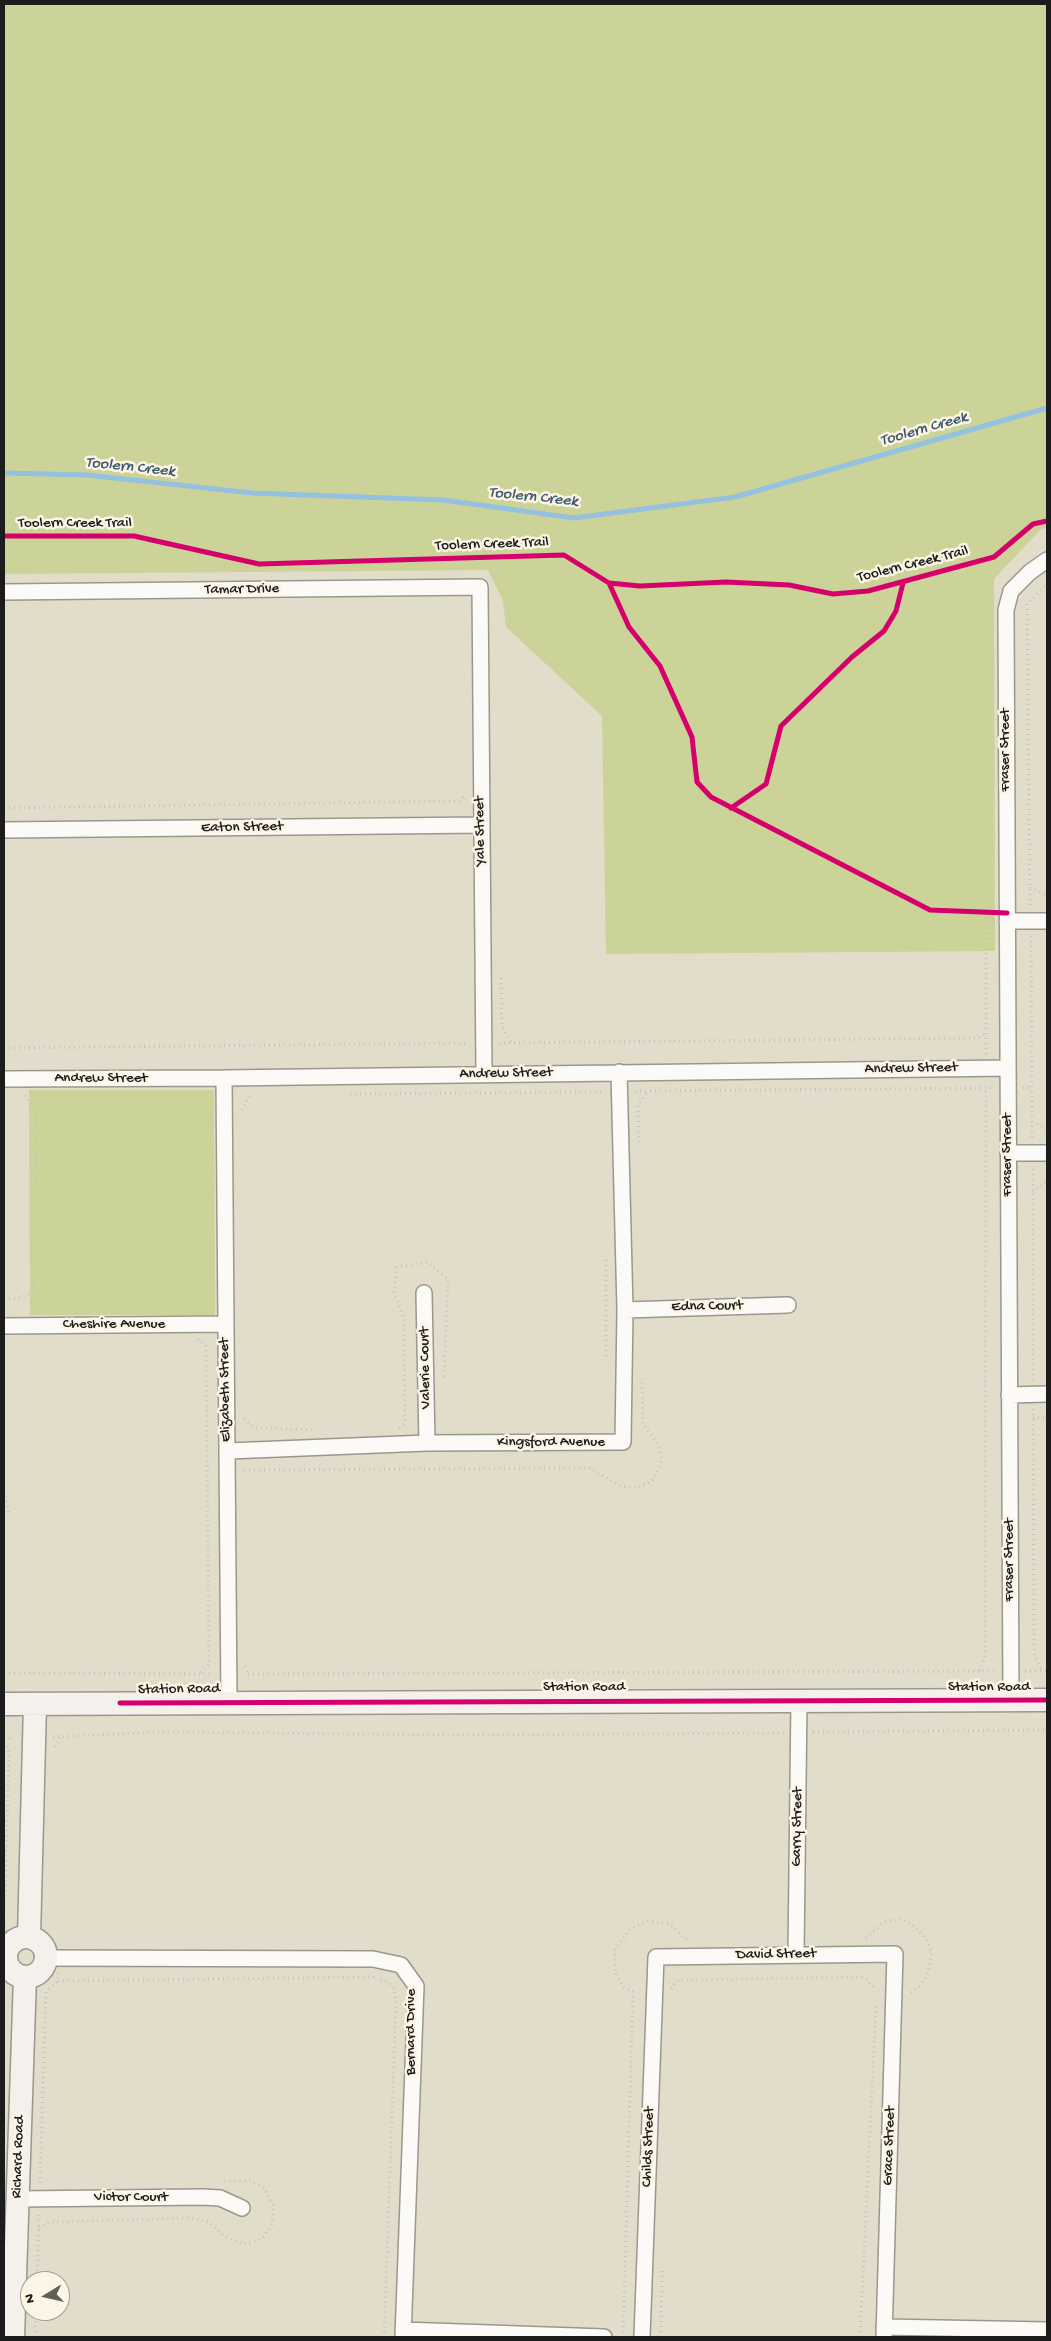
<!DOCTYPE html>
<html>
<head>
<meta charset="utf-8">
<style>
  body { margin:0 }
  #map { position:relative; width:1051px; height:2341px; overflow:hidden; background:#e2dcca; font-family:"Gochi Hand",sans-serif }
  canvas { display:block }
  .frame { position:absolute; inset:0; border:5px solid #1c1c1c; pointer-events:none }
  .north { position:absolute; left:20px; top:2271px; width:50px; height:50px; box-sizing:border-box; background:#fcf5e5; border:1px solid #a29e95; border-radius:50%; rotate:261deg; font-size:14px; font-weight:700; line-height:20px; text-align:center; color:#1c1c1c }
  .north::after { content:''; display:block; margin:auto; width:18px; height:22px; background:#615f59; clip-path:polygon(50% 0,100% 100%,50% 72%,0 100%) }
</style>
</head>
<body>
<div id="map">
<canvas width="1051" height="2341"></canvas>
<div class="frame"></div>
<div class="north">N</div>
</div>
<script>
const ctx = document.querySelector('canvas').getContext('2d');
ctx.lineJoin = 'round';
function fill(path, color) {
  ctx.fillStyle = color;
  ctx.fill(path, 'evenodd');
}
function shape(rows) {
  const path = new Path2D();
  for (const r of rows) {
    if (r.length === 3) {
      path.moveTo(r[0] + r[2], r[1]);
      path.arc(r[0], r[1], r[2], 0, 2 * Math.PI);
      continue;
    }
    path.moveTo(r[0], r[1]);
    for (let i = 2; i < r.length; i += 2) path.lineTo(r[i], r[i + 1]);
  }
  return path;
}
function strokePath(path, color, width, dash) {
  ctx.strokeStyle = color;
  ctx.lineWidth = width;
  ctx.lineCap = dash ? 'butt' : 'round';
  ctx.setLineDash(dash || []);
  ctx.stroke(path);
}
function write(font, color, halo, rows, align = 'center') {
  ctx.font = font + ' "Gochi Hand",sans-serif';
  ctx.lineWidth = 5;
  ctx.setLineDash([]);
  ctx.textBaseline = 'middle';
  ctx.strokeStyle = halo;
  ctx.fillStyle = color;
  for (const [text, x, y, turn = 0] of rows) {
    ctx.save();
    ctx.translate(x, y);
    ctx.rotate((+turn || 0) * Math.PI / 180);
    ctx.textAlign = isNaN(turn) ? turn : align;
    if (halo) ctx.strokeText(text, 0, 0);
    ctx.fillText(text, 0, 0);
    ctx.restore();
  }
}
fill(shape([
  [4,4,1047,4,1047,528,1041,529,994,579,995,951,606,954,602,716,506,627,503,601,488,570,4,574],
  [29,1090,214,1090,215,1315,30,1315]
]), '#cbd398');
strokePath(shape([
  [4,473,87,475,252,493,443,500,574,518,735,497,1047,408]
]), '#94c1e0', 5);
const street = shape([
  [4,592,480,587,484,1074],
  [4,830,481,825],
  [1007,921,1047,921],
  [224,1078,229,1702],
  [4,1079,224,1078,1008,1068],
  [1008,1153,1047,1153],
  [424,1293,427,1443],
  [625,1310,788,1305],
  [4,1326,225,1324],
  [1009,1395,1047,1394],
  [228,1451,427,1443,623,1442,625,1310,619,1072],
  [1011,1700,1006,610,1011,591,1030,572,1047,560],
  [796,1955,799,1700],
  [46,1958,373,1959,401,1965,416,1986,403,2337],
  [4,1962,7,1963],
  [18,2199,203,2197,220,2198,242,2208],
  [884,2327,1047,2330],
  [403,2330,604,2337],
  [642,2337,656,1957,895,1954,884,2337]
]);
const secondary = shape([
  [4,1704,1047,1700],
  [29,1937,35,1704],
  [26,1957,20],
  [13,2337,25,1977]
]);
strokePath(street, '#9a978c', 18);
strokePath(secondary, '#9a978c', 25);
strokePath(shape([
  [496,557,497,582],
  [4,808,459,801,466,795],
  [1030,888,1047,895],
  [1030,905,1027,604,1047,584],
  [1031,936,1032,1137],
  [501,978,502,1027,511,1042],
  [499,1043,975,1038,986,1034],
  [4,1048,468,1043],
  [986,1054,986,912],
  [1023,1088,1032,1088],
  [635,1091,994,1088],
  [350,1094,604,1092],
  [242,1110,250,1094],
  [1032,1122,1047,1129],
  [639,1142,638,1105,648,1091],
  [1033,1169,1033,1380],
  [1033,1192,1047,1181],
  [606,1260,606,1358],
  [4,1299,20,1298,34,1291,36,1111,24,1095],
  [198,1339,206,1346,209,1665,200,1673],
  [1033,1409,1034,1653,1042,1671],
  [1033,1418,1047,1418],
  [244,1419,256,1428,316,1430],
  [399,1428,405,1423,404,1318,394,1293,397,1267,427,1262,448,1279,444,1377],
  [244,1470,589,1468,621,1486,637,1488,654,1479,662,1459,657,1442,643,1425,642,1378],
  [4,1486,8,1511,4,1515],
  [245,1666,249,1674],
  [980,1671,985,1655,986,1088],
  [1025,1671,1047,1671],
  [4,1673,214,1674],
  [248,1674,997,1671],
  [813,1732,1047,1730],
  [53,1737,158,1732,462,1735,784,1733],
  [4,1739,14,1738],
  [4,1742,9,1748,4,1932],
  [55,1747,62,1736],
  [866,1938,884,1922,902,1919,914,1926,926,1939,932,1953,928,1973,920,1986,909,1994],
  [381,1979,393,1986,396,2001,384,2337],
  [58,1981,375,1977],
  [671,1989,678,1980,864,1977,876,1990],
  [40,2183,46,1992,58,1981,58,1972],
  [39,2228,49,2222,192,2218,209,2222,225,2237,244,2244,262,2239,272,2224,274,2206,264,2188,251,2181,222,2181],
  [37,2281,39,2214],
  [35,2337,36,2311],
  [623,2337,633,1992,622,1986,615,1971,615,1950,630,1929,648,1921,670,1924,688,1941],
  [661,2337,662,2270],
  [860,2337,876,2006]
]), '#c4c3bf', 3, [1, 4]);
strokePath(street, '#fbfaf7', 15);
strokePath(secondary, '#f4f1ec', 22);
strokePath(shape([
  [4,536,134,536,259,564,564,555,609,583,640,586,726,582,789,585,833,594,868,591,994,557,1033,524,1047,521],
  [609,583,629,627,660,666,692,737,697,782,711,797,930,910,1007,913],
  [731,808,766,784,781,726,852,657,884,631,896,611,903,583],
  [120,1703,1047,1700]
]), '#d6006c', 5);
write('15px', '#1c1c1c', '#fcf5e5', [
  ["Toolern Creek Trail",75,524],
  ["Toolern Creek Trail",492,545,-2],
  ["Toolern Creek Trail",913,565,-14],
  ["Tamar Drive",242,590,-1],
  ["Fraser Street",1006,750,-90],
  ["Eaton Street",242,828,-1],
  ["Yale Street",481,831,-91],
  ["Andrew Street",911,1069,-1],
  ["Andrew Street",506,1074,-1],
  ["Andrew Street",101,1079],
  ["Fraser Street",1008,1155,-90],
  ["Edna Court",707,1307,-1],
  ["Cheshire Avenue",114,1325],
  ["Valerie Court",426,1368,-91],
  ["Elizabeth Street",226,1390,-91],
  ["Kingsford Avenue",551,1443],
  ["Fraser Street",1010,1560,-90],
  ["Station Road",584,1688],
  ["Station Road",989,1688],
  ["Station Road",179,1690,-1],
  ["Garry Street",798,1827,-89],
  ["David Street",776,1955,-1],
  ["Bernard Drive",412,2032,-90],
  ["Grace Street",890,2146,-88],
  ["Childs Street",649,2147,-88],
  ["Richard Road",19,2157,-88],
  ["Victor Court",131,2198]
]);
write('italic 16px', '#3f5a6e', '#fcf5e5', [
  ["Toolern Creek",924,430,-16],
  ["Toolern Creek",130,468,6],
  ["Toolern Creek",533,498,6]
]);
</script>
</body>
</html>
